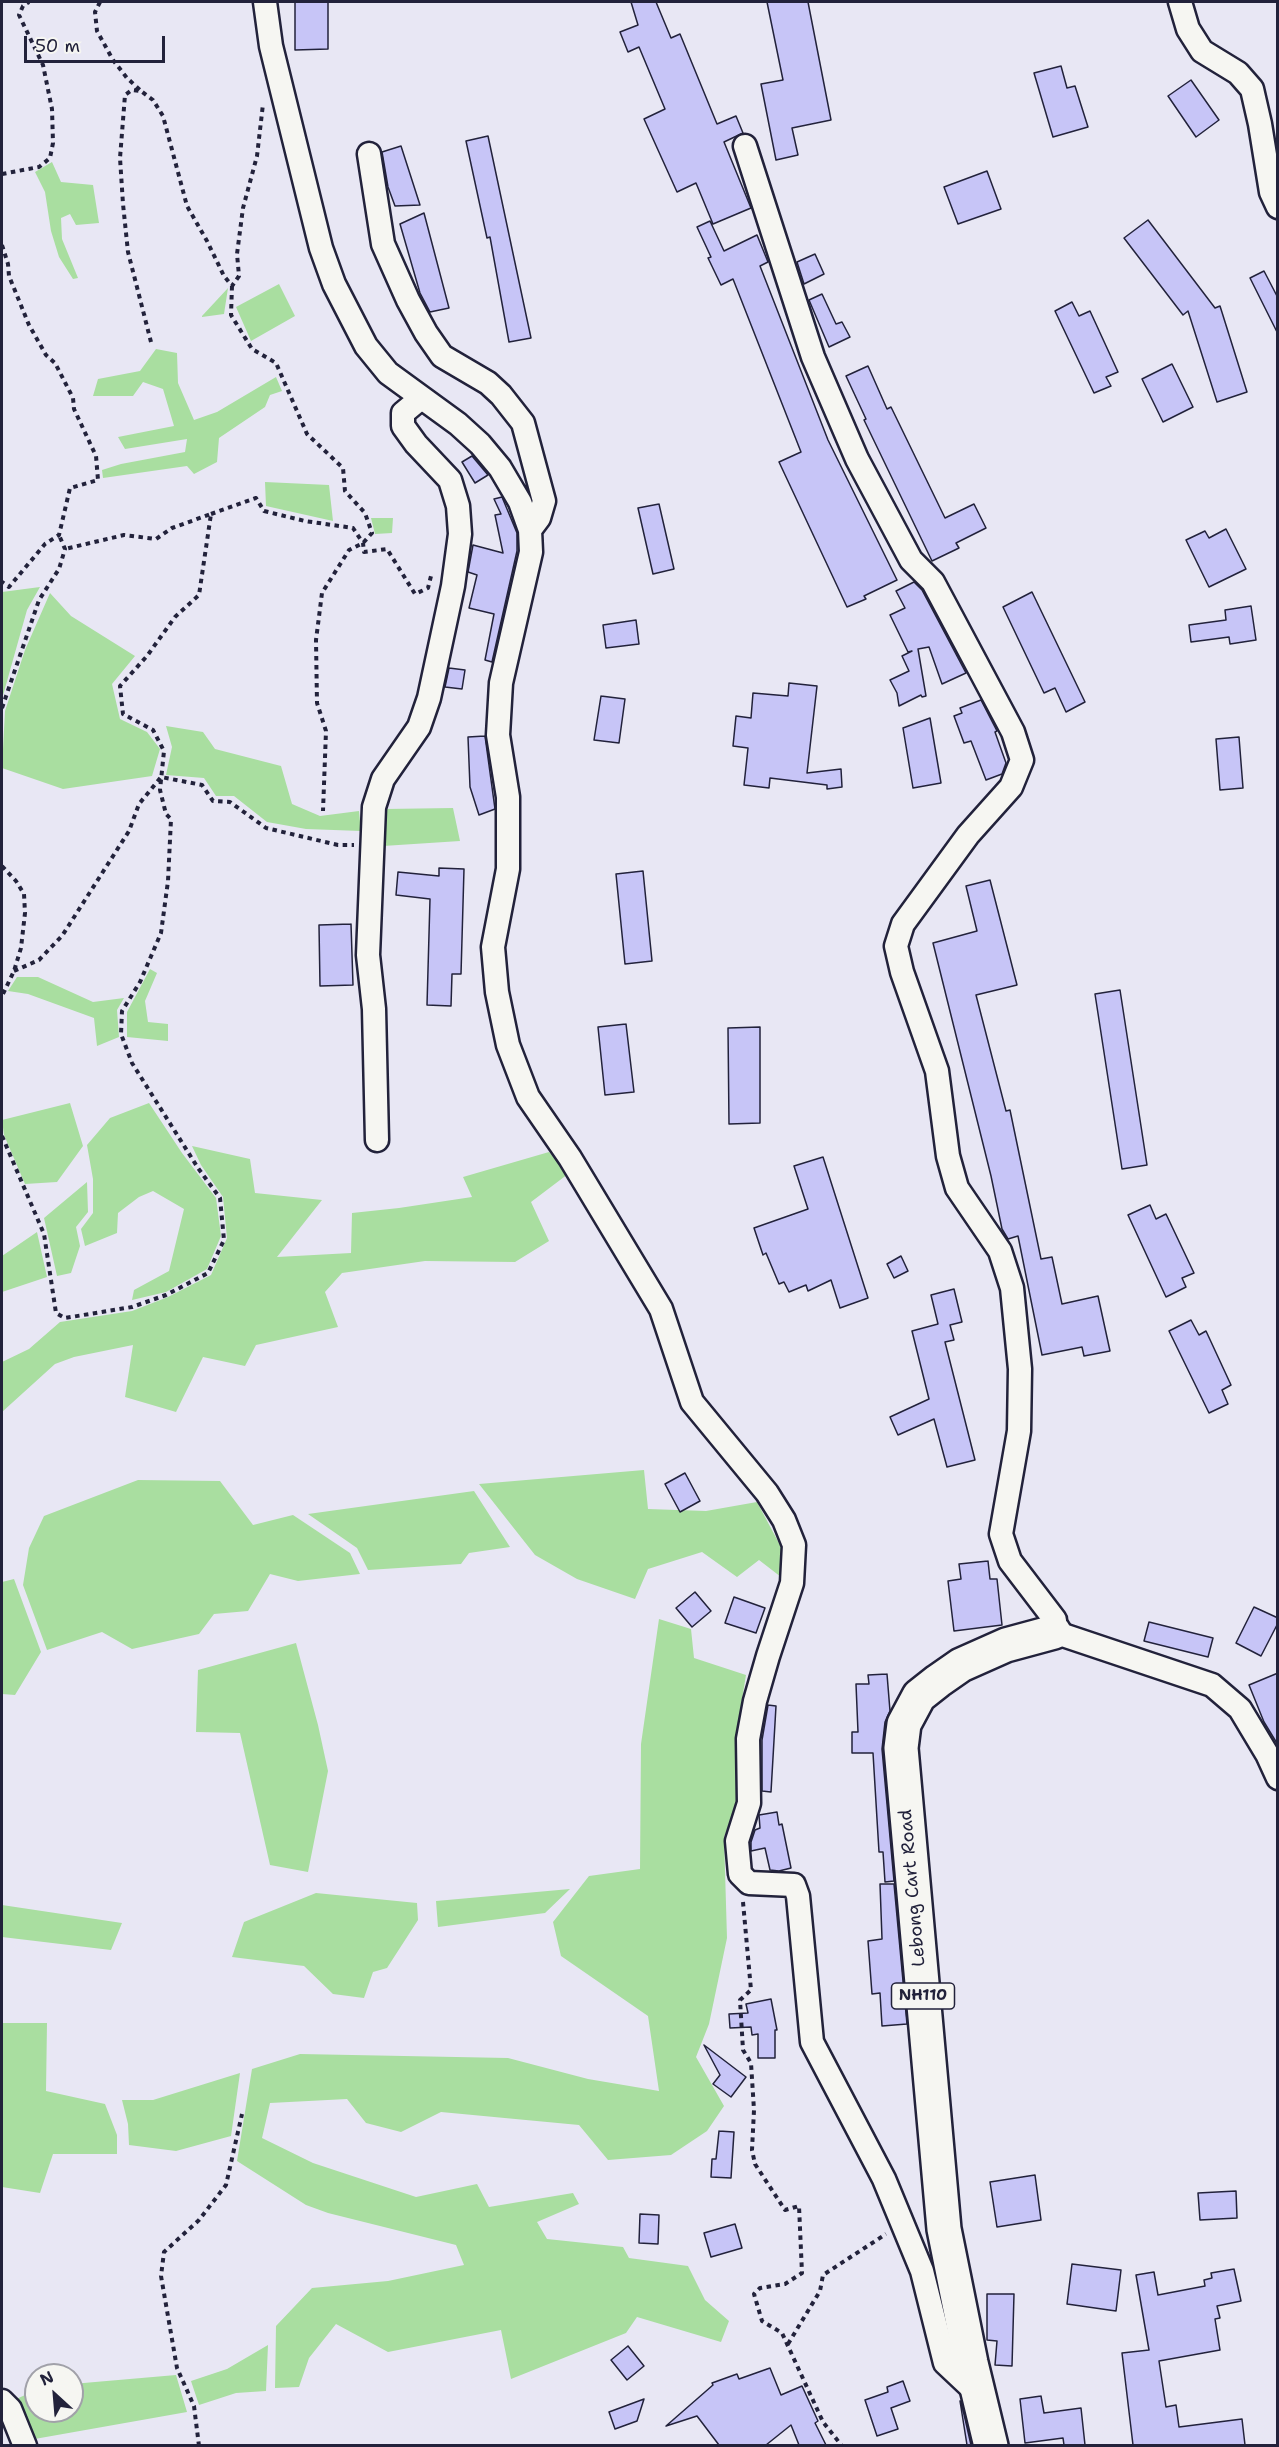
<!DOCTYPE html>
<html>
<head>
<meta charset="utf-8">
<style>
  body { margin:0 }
  #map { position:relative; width:1279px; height:2447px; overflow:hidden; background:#e8e7f4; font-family:"Shantell Sans",sans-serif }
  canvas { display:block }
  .frame { position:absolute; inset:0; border:3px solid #22223b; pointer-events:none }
  .north { position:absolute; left:24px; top:2363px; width:60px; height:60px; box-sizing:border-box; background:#f6f6f2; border:2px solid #a1a1a9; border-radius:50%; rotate:334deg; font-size:16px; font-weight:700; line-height:24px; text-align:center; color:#22223b }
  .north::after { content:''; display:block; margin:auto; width:21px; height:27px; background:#22223b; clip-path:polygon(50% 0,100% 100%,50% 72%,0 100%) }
  .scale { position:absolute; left:24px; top:36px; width:141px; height:27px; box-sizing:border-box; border:3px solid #22223b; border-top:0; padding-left:8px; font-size:18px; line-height:21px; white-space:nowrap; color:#22223b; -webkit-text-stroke:4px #f6f6f2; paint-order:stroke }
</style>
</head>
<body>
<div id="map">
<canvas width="1279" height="2447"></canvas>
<div class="frame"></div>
<div class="north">N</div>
<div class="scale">50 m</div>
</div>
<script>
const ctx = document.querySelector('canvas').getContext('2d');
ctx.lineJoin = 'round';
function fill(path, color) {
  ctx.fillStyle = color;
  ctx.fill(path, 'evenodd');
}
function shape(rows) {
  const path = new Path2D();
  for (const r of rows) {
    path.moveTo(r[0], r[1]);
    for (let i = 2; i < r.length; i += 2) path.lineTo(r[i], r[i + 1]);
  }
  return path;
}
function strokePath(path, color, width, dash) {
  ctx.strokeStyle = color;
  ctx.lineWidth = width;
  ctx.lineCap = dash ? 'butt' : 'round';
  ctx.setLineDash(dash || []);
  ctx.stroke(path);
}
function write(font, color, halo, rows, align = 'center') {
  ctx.font = font + ' "Shantell Sans",sans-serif';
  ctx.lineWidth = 4.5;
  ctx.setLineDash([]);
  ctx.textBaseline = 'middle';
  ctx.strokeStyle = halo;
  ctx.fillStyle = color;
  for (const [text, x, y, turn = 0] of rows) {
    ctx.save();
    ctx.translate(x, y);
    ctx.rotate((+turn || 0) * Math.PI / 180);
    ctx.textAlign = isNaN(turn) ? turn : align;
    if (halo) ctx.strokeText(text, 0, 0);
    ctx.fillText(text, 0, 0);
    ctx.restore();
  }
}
fill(shape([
  [52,162,61,182,93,185,99,223,76,225,70,214,61,218,62,239,78,278,73,279,59,257,51,231,45,192,35,172],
  [279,284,295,316,251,341,236,307],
  [228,288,224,314,202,317,202,316],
  [156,349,177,353,178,383,194,420,217,412,276,377,282,391,270,395,265,407,219,438,217,462,194,474,187,466,103,478,102,470,121,464,185,452,187,439,125,449,118,437,174,426,163,389,143,382,133,396,93,396,98,379,140,371],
  [265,482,329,485,333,521,266,506],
  [371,518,393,518,392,533,375,534],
  [40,587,27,610,2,699,2,592],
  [50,593,71,616,135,656,112,684,120,719,147,732,160,749,152,776,63,789,2,768,5,711,25,650],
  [166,726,203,732,215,749,281,766,292,804,320,816,359,811,361,831,306,829,267,822,234,796,216,796,204,778,166,775,172,747],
  [453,808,460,841,383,846,385,809],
  [150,969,157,973,145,1001,148,1022,168,1024,168,1041,127,1037,127,1012],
  [17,977,38,977,93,1002,124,998,117,1010,119,1037,97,1046,94,1018,28,994,8,991],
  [70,1103,83,1146,57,1182,25,1184,4,1135,2,1120],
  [149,1103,182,1153,216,1198,221,1236,207,1269,166,1292,132,1300,134,1290,169,1271,184,1209,153,1191,139,1197,118,1213,117,1233,85,1246,81,1229,93,1213,93,1179,87,1145,110,1118],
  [192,1146,250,1159,255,1193,322,1200,277,1257,351,1253,352,1213,399,1208,472,1197,463,1177,549,1152,568,1174,531,1202,549,1241,515,1262,425,1261,342,1273,325,1292,338,1327,256,1345,245,1366,203,1357,176,1412,125,1397,133,1345,74,1357,55,1364,2,1412,2,1362,29,1349,60,1322,132,1311,168,1297,211,1275,227,1238,223,1197,201,1165],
  [87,1182,88,1212,76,1227,80,1246,71,1273,57,1276,44,1218],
  [37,1232,47,1277,2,1292,2,1256],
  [644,1470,648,1509,706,1511,757,1502,781,1547,781,1577,759,1560,737,1577,702,1552,648,1569,635,1599,577,1579,535,1555,479,1484],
  [138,1480,220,1481,253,1525,293,1515,350,1553,360,1574,298,1581,270,1574,248,1611,214,1614,199,1634,132,1649,102,1632,47,1650,23,1585,29,1548,44,1516],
  [474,1491,510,1547,469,1553,461,1564,368,1570,357,1548,308,1514],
  [14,1579,41,1652,15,1695,2,1694,2,1582],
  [659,1619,691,1629,694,1658,746,1675,740,1712,739,1797,724,1837,727,1938,709,2024,696,2057,724,2106,707,2131,671,2155,608,2160,579,2125,441,2112,401,2132,366,2123,347,2099,270,2103,262,2138,313,2163,416,2197,477,2184,489,2207,573,2193,579,2204,537,2222,547,2239,623,2247,629,2258,688,2266,705,2300,729,2321,721,2342,637,2317,626,2333,511,2379,501,2330,388,2352,336,2324,309,2358,299,2387,275,2388,276,2326,312,2288,388,2281,464,2265,456,2245,328,2213,306,2205,237,2161,252,2069,300,2054,508,2058,588,2079,659,2091,648,2016,561,1956,553,1922,589,1876,640,1869,641,1744],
  [296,1643,318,1725,328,1771,308,1872,270,1865,240,1733,196,1732,198,1670],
  [570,1889,545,1913,438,1927,436,1901],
  [316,1893,417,1903,418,1920,387,1968,373,1972,364,1998,333,1994,304,1966,232,1957,244,1922],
  [2,1905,122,1923,111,1950,2,1937],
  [2,2023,47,2023,46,2091,105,2104,117,2135,117,2154,53,2154,40,2193,2,2187],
  [240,2073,231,2136,176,2151,129,2145,128,2124,122,2100,153,2100],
  [268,2345,266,2391,236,2393,199,2405,191,2381,227,2369],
  [176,2375,187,2412,29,2440,12,2401,36,2390,36,2411,72,2411,72,2384]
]), '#a9dea0');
const building = shape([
  [295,2,328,2,328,49,295,50,295,2],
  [631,2,656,2,671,38,680,34,717,124,736,116,743,133,724,142,751,208,713,224,696,183,677,192,644,119,665,109,639,47,628,52,620,32,638,25,631,2],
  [767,2,808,2,831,120,792,128,798,155,776,160,761,84,783,80,767,2],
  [1061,66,1067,88,1075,86,1088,127,1053,137,1034,73,1061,66],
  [1191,80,1219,120,1196,137,1168,96,1191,80],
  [488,136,531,338,509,342,490,237,487,238,466,141,488,136],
  [401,146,420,205,395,206,388,187,382,152,401,146],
  [987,171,1001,209,958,224,944,187,987,171],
  [424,213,449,308,430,312,420,293,400,224,424,213],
  [1148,220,1215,308,1220,306,1247,392,1217,402,1188,311,1183,315,1124,238,1148,220],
  [710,221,724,251,757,235,768,262,760,266,828,440,897,580,864,596,866,599,847,607,779,462,801,452,733,279,721,285,708,258,711,257,697,227,710,221],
  [815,254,824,274,804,284,797,262,815,254],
  [1264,271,1278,298,1278,334,1250,278,1264,271],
  [822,294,836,324,842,322,850,337,829,347,809,300,822,294],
  [1072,302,1079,316,1090,311,1118,372,1106,377,1111,386,1094,393,1055,311,1072,302],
  [1172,364,1193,407,1163,422,1142,379,1172,364],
  [868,366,887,409,891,407,945,518,974,504,986,528,956,543,959,548,932,561,864,420,866,419,846,376,868,366],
  [472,456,488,475,475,483,462,462,472,456],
  [502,497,517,533,517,551,492,662,485,660,494,614,469,608,477,575,468,572,473,545,503,553,495,515,501,514,494,499,502,497],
  [659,504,674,569,653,574,638,508,659,504],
  [1226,529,1246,569,1209,587,1186,540,1205,531,1209,538,1226,529],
  [914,582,922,590,966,673,942,684,929,647,918,649,926,696,922,697,921,695,899,706,897,693,890,680,909,671,902,656,912,651,908,652,890,615,905,608,896,591,914,582],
  [1032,592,1085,702,1066,712,1055,688,1044,693,1003,607,1032,592],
  [1251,606,1256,640,1230,644,1229,637,1191,642,1189,625,1226,620,1225,610,1251,606],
  [636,620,639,644,606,648,603,625,636,620],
  [449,668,465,670,462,689,445,687,449,668],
  [789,683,817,686,807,773,841,769,842,787,827,789,827,785,770,778,769,788,744,785,748,748,733,746,736,716,751,718,753,693,788,696,789,683],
  [601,696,625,699,619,743,594,740,601,696],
  [981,700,997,731,995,732,1006,763,1002,774,986,780,971,741,964,743,954,716,962,713,960,708,981,700],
  [930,718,941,783,913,788,903,728,930,718],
  [485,736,495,809,479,815,470,787,468,737,485,736],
  [1239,737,1243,788,1220,790,1216,739,1239,737],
  [439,868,464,869,461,974,452,974,451,1006,427,1005,430,899,396,895,398,872,439,876,439,868],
  [643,871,652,961,625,964,616,874,643,871],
  [990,880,1017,985,976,995,1006,1111,1010,1110,1041,1259,1052,1257,1062,1304,1098,1296,1110,1351,1084,1356,1082,1347,1042,1355,1018,1236,1008,1239,1002,1229,991,1176,933,943,977,931,966,886,990,880],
  [351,924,353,985,320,986,319,925,351,924],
  [1120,990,1147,1165,1122,1169,1095,994,1120,990],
  [626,1024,634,1092,605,1095,598,1027,626,1024],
  [760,1027,760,1123,729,1124,728,1028,760,1027],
  [823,1157,868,1298,840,1308,831,1280,808,1291,806,1285,789,1292,784,1282,779,1284,766,1253,763,1255,754,1228,808,1209,794,1166,823,1157],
  [1150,1205,1156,1219,1166,1214,1194,1273,1182,1278,1186,1287,1166,1297,1128,1215,1150,1205],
  [901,1256,908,1271,894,1278,887,1264,901,1256],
  [954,1289,962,1322,950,1325,954,1340,945,1342,975,1460,947,1467,934,1419,898,1435,890,1417,929,1399,912,1331,938,1324,931,1295,954,1289],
  [1191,1320,1199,1335,1206,1331,1231,1385,1222,1390,1228,1404,1209,1413,1169,1331,1191,1320],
  [685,1473,700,1501,680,1512,665,1484,685,1473],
  [988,1561,990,1579,997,1579,1002,1625,954,1631,948,1581,961,1579,959,1564,988,1561],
  [695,1592,711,1611,692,1627,676,1608,695,1592],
  [734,1597,765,1608,756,1633,725,1623,734,1597],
  [1254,1607,1278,1618,1278,1623,1261,1656,1236,1643,1254,1607],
  [1149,1622,1213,1638,1208,1657,1144,1641,1149,1622],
  [1278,1673,1278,1745,1264,1722,1249,1685,1278,1673],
  [887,1674,890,1711,885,1722,882,1749,894,1881,885,1882,883,1852,879,1852,873,1753,852,1753,852,1732,858,1732,856,1684,869,1684,868,1675,887,1674],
  [768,1705,776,1706,771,1792,762,1791,762,1740,768,1705],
  [777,1812,779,1825,782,1824,791,1868,779,1871,770,1870,765,1848,751,1851,751,1842,755,1830,760,1828,759,1815,777,1812],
  [880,1884,894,1884,907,2024,882,2026,880,1993,872,1994,868,1941,882,1939,880,1884],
  [771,1999,777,2030,775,2030,775,2058,758,2058,758,2034,752,2035,751,2027,730,2028,729,2014,748,2013,746,2004,771,1999],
  [704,2045,746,2077,731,2097,713,2084,720,2075,704,2045],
  [719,2131,734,2132,731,2178,711,2177,712,2159,716,2159,719,2131],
  [1035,2175,1041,2220,997,2227,990,2182,1035,2175],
  [1236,2191,1237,2218,1200,2220,1198,2193,1236,2191],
  [640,2214,659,2215,658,2244,639,2243,640,2214],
  [735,2224,742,2248,711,2257,704,2233,735,2224],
  [1072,2264,1121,2270,1116,2311,1067,2304,1072,2264],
  [1234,2269,1241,2301,1217,2306,1220,2318,1215,2319,1220,2350,1159,2361,1166,2407,1176,2405,1179,2427,1242,2419,1245,2445,1133,2445,1122,2353,1149,2350,1136,2275,1154,2272,1158,2295,1205,2286,1204,2280,1212,2278,1211,2273,1234,2269],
  [987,2294,1014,2294,1012,2366,995,2365,997,2341,987,2340,987,2294],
  [628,2346,644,2366,627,2380,611,2360,628,2346],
  [770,2368,781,2395,802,2386,818,2421,815,2423,826,2445,799,2445,791,2425,766,2445,719,2445,697,2416,666,2426,713,2385,712,2383,737,2374,739,2379,770,2368],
  [903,2381,910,2401,891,2408,898,2429,877,2436,865,2400,888,2392,887,2387,903,2381],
  [1041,2396,1044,2413,1081,2408,1085,2445,1064,2445,1063,2438,1025,2443,1020,2399,1041,2396],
  [644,2399,637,2421,615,2429,609,2412,644,2399],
  [960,2401,961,2401,971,2445,967,2445,960,2401]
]);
fill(building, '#c7c5f7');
strokePath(building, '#22223b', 1.5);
const minor = shape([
  [265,2,271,46,321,248,334,284,366,346,388,373,458,424,480,444,500,468,520,502,530,530,531,552,501,683,498,735,508,797,508,869,493,947,497,992,508,1045,528,1097,570,1158,661,1309,692,1402,767,1493,784,1520,794,1545,792,1583,768,1656,755,1701,748,1739,749,1803,737,1841,740,1874,749,1883,794,1885,798,1896,812,2042,884,2179,922,2271,945,2363,979,2395],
  [1180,2,1188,29,1202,51,1238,73,1252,89,1260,124,1271,192,1278,207],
  [745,146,813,357,857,459,911,560,933,582,1013,732,1022,760,1011,787,968,835,903,924,896,946,902,972,937,1071,948,1156,957,1188,1000,1251,1012,1288,1020,1369,1019,1431,1001,1534,1010,1561,1055,1620,1054,1632,1212,1685,1240,1709,1267,1754,1278,1778],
  [369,154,383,244,408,300,426,333,442,356,488,383,501,395,523,423,544,501,539,518,530,530],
  [377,1140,374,1009,368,955,374,807,383,779,419,727,429,698,453,586,460,534,458,506,450,480,416,444,403,426,403,413,421,398],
  [2,2401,10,2409,25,2446]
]);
const highway = shape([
  [991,2446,971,2363,944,2229,901,1748,904,1724,919,1696,938,1681,961,1665,1006,1645,1054,1632]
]);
strokePath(minor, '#22223b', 27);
strokePath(highway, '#22223b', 38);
strokePath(shape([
  [100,2,95,12,97,31,113,60,127,78,140,90],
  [2,174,39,167,50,158,53,143,52,109,43,65,19,15,23,6,29,2],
  [2,245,8,264,9,276,29,325,46,355,55,363,73,398,74,409,96,456,98,480,70,488,59,535,45,544,9,587,2,582],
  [232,286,231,315,252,349,276,363,307,434,343,468,345,491,365,513,372,533,363,543,349,550,322,593,316,640,317,703,326,731,323,811],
  [151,342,128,252,123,204,120,158,125,95,132,90,141,91,153,100,163,116,187,206,207,241,224,276,232,286,239,276,237,254,243,208,257,156,263,104],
  [211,514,256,498,264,511,305,521,353,528,363,543,364,552,387,549,415,594,428,588,431,576,434,575],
  [2,708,39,600,59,569,65,549,59,535],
  [2,866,16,881,24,894,25,913,21,948,14,971,2,996],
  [14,971,39,960,62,936,129,831,139,804,161,777,202,785,213,801,230,802,266,828,338,845,354,845],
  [2,1136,44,1234,56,1313,65,1318,132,1307,166,1295,208,1273,224,1240,220,1198,198,1168,132,1063,121,1034,122,1011,140,982,161,933,168,881,171,819,166,814,160,790,164,751,153,730,123,714,120,686,147,656,175,617,199,595,211,514,172,528,156,539,124,535,65,549],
  [743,1902,751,1990,740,2000,743,2050,751,2063,754,2110,752,2150,755,2164,785,2210,799,2206,802,2273,785,2284,760,2288,754,2294,762,2321,782,2333,823,2422,842,2446],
  [788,2344,820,2291,823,2275,886,2234],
  [199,2446,194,2406,177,2368,161,2276,164,2252,199,2220,226,2185,242,2114]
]), '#22223b', 4, [4.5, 4.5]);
strokePath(minor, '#f6f6f2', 22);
strokePath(highway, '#f6f6f2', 33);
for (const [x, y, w] of [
  [923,1996,63]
]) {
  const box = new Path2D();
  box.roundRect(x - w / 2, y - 13, w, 26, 4.5);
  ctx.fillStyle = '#f6f6f2';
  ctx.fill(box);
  strokePath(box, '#22223b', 1.5);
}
write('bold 16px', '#22223b', null, [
  ["NH110",923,1996]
]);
write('18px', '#22223b', '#f6f6f2', [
  ["Lebong Cart Road",913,1888,-95]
]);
</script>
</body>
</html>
